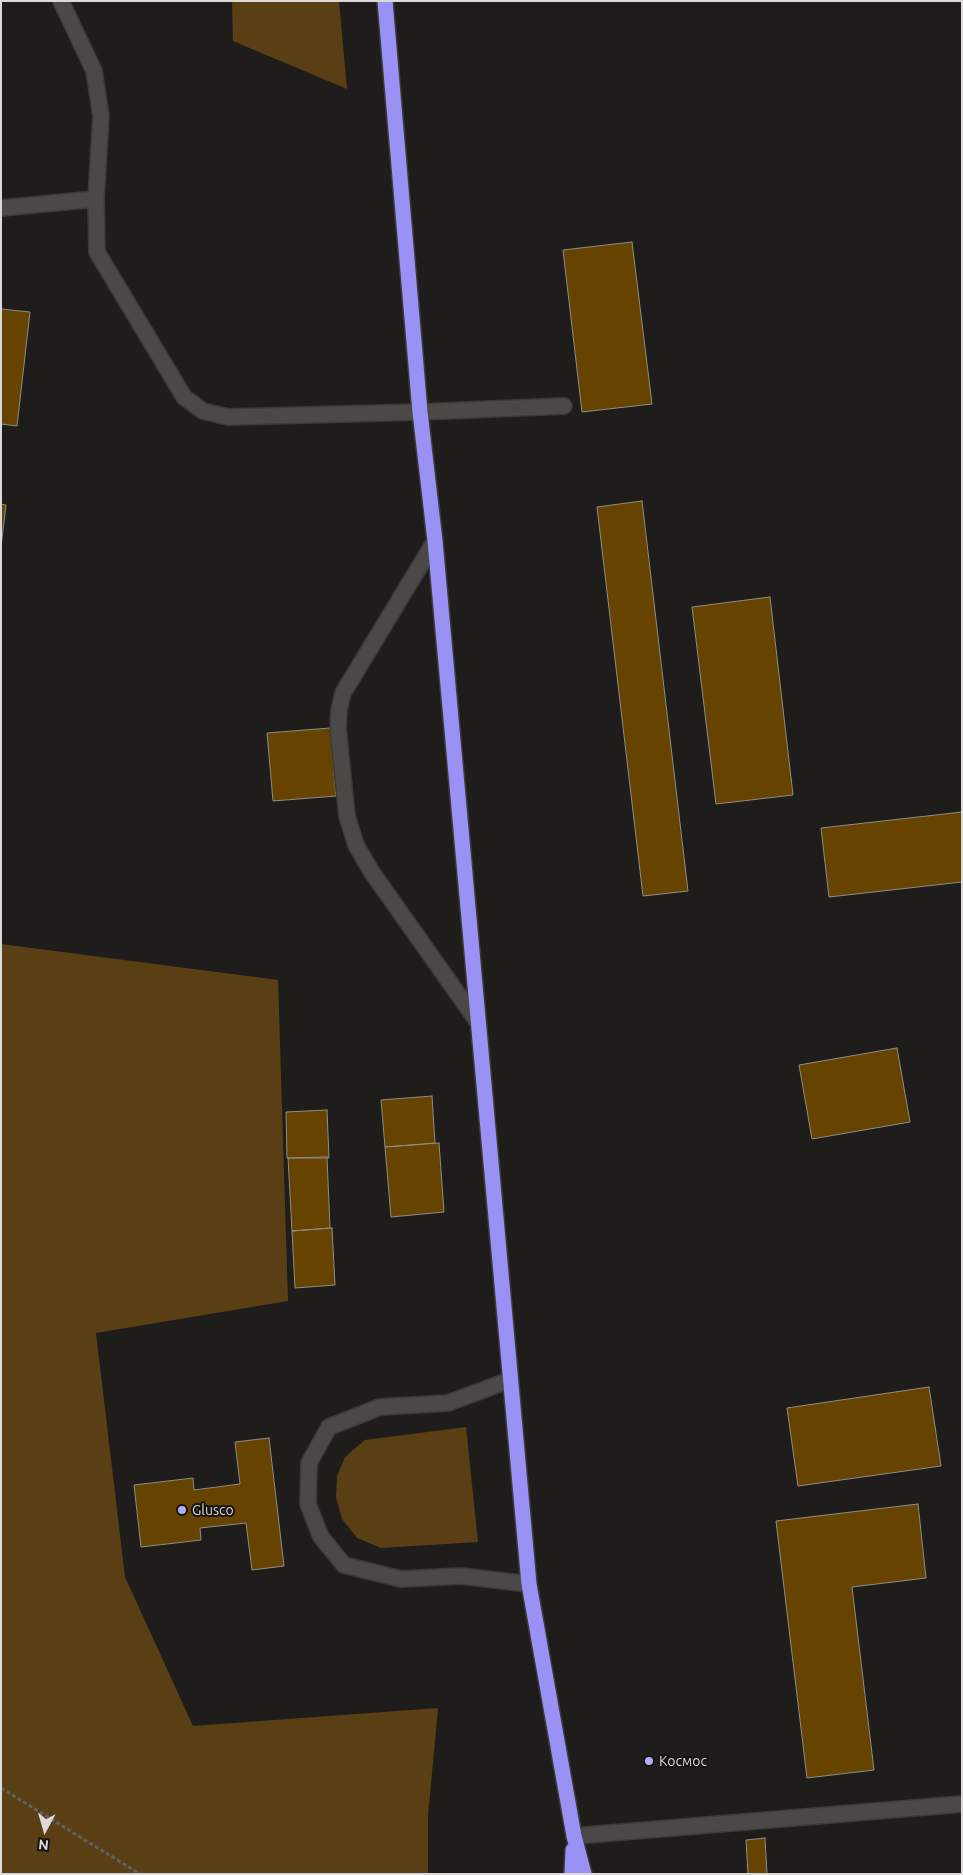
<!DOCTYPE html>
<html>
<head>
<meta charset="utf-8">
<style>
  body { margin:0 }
  #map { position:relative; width:963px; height:1875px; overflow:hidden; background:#1f1d1b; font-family:Ubuntu,sans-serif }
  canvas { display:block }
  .frame { position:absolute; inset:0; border:2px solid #dcdad9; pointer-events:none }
  .north { position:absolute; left:20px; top:1805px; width:50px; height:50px; -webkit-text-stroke:4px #161412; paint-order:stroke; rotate:186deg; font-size:14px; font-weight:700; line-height:20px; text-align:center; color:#dcdad9 }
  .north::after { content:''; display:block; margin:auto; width:18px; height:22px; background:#dcdad9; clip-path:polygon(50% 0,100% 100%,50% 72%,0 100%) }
</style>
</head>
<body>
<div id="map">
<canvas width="963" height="1875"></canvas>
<div class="frame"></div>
<div class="north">N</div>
</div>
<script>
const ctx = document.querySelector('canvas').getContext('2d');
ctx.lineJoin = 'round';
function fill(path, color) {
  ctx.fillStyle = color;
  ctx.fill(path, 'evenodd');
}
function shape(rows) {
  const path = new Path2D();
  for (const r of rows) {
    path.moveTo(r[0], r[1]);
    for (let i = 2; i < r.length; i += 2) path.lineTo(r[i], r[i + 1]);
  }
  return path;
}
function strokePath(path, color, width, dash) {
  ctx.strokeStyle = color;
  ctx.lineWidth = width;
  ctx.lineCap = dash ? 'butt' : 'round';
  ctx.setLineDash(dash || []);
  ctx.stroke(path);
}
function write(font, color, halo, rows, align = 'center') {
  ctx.font = font + ' Ubuntu,sans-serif';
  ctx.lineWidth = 4;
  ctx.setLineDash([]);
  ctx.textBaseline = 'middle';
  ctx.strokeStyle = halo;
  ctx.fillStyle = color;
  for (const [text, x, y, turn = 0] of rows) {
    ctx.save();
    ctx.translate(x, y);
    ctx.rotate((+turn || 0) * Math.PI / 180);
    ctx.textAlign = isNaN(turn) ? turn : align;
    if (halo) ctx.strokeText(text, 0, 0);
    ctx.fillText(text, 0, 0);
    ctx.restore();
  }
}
fill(shape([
  [232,1,339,1,347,89,233,41],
  [1,944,278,980,288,1301,96,1333,125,1577,193,1726,438,1708,428,1816,428,1874,1,1874],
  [466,1427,478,1542,381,1548,357,1538,342,1519,336,1497,337,1476,345,1457,365,1440]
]), '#5a3f14');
const building = shape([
  [632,242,652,404,582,412,563,250,632,242],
  [1,309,30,312,17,426,1,424,1,309],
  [642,501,688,891,643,896,597,507,642,501],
  [1,504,6,505,1,547,1,504],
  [770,597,793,795,716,804,692,607,770,597],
  [330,728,336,796,273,801,267,733,330,728],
  [962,812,962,882,829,897,821,828,962,812],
  [897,1048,910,1122,812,1139,799,1065,897,1048],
  [432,1096,435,1143,385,1147,381,1100,432,1096],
  [327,1110,329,1158,287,1158,286,1112,327,1110],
  [439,1143,444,1212,391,1217,385,1147,439,1143],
  [327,1157,330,1228,292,1231,288,1158,327,1157],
  [332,1228,335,1285,295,1288,292,1231,332,1228],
  [929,1387,941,1466,798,1486,787,1408,929,1387],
  [269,1438,284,1566,252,1570,246,1523,200,1528,201,1540,141,1547,134,1485,193,1478,194,1490,240,1484,235,1442,269,1438],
  [918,1504,926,1578,852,1587,874,1770,807,1778,776,1521,918,1504],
  [765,1838,767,1874,748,1874,746,1840,765,1838]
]);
fill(building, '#674300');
strokePath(building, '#8f8c89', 1);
const lane = shape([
  [61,1,94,71,101,116,96,199],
  [1,208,96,199,97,252,184,397,203,411,228,417,420,412,564,406],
  [435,541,343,693,339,710,338,729,347,816,356,845,371,871,477,1021],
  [510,1380,448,1403,380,1407,329,1427,309,1463,308,1504,321,1537,344,1565,401,1579,461,1576,529,1584],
  [574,1836,962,1804]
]);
const highway = shape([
  [385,1,420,412,435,541,529,1584,574,1836,584,1874],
  [572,1874,573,1850]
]);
strokePath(lane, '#3c3a39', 18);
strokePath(highway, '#3c3a39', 18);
strokePath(shape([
  [1,1788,140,1874]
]), '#63615f', 3, [4, 2.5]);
strokePath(lane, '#4b4947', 15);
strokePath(highway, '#9991f3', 15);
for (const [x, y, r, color] of [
  [182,1510,5,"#b1adfa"],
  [649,1761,5,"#b1adfa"]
]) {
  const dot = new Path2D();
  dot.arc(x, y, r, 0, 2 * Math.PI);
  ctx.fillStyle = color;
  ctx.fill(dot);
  strokePath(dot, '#161412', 2);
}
write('14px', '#dcdad9', '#161412', [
  ["Glusco",192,1510],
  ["Космос",659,1761]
], 'left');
</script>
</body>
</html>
